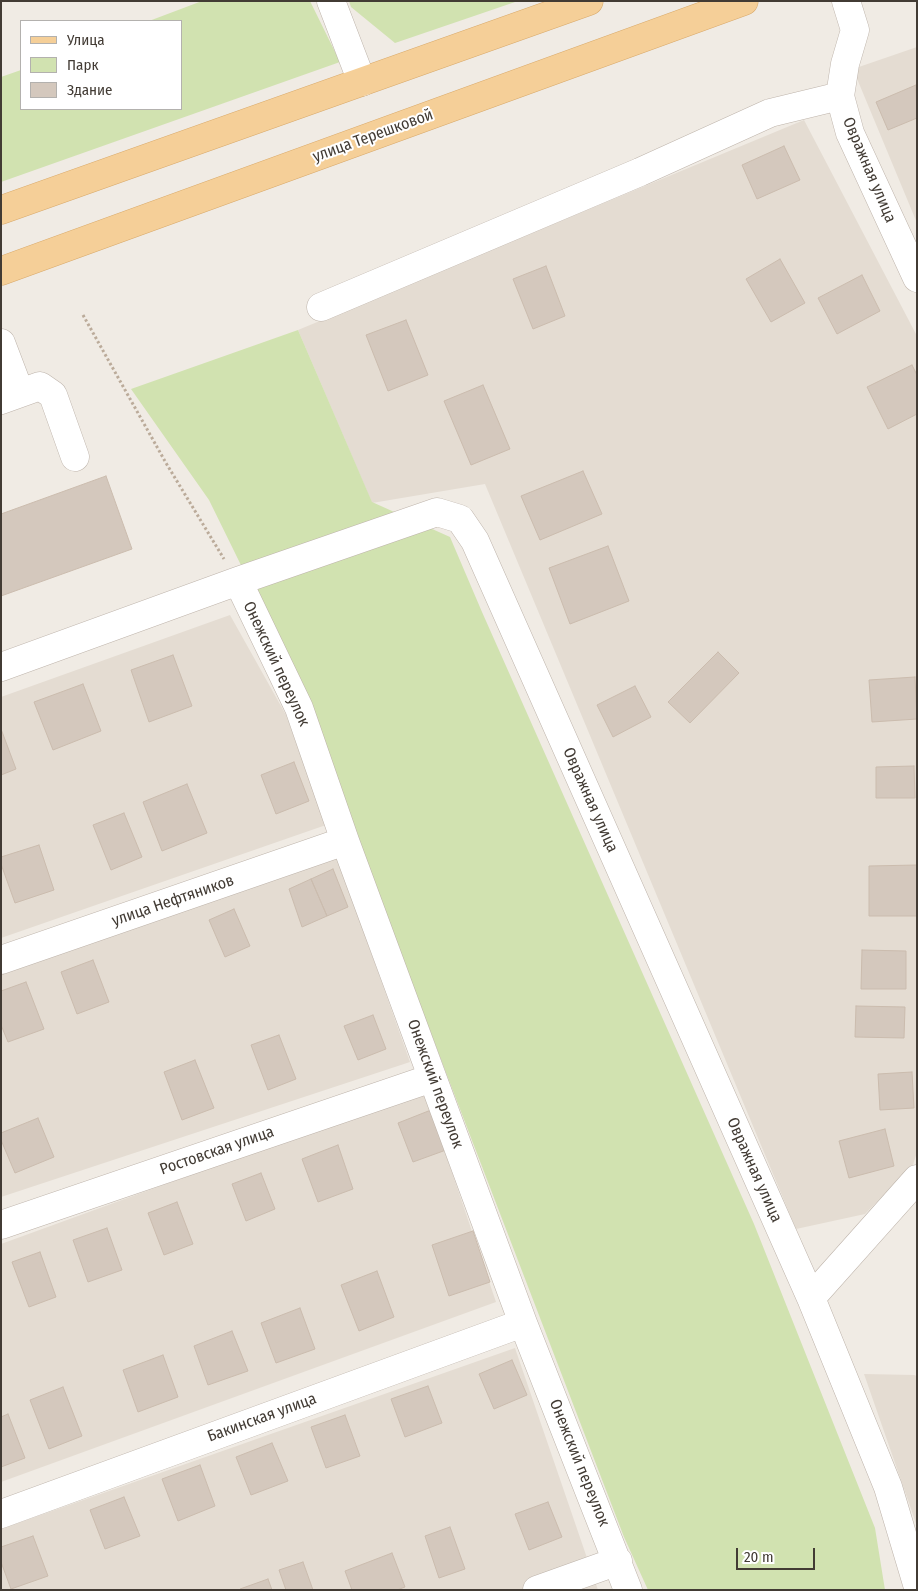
<!DOCTYPE html>
<html>
<head>
<meta charset="utf-8">
<style>
  body { margin:0 }
  #map { position:relative; width:918px; height:1591px; overflow:hidden; background:#f0ebe4; font-family:"Fira Sans Condensed",sans-serif }
  canvas { display:block }
  .frame { position:absolute; inset:0; border:2px solid #423b34; pointer-events:none }
  .legend { position:absolute; left:20px; top:20px; width:162px; height:90px; box-sizing:border-box; background:#fff; border:1px solid #b3b1ae; margin:0; padding:6px 9px; list-style:none; font-size:15px; color:#423b34 }
  .legend li { display:flex; align-items:center; gap:10px; height:25px }
  .legend b { width:25px; border:1px solid #b3b1ae }
  .scale { position:absolute; left:736px; top:1548px; width:79px; height:22px; box-sizing:border-box; border:2px solid #423b34; border-top:0; padding-left:6px; font-size:15px; line-height:18px; white-space:nowrap; color:#423b34; -webkit-text-stroke:4px #fff; paint-order:stroke }
</style>
</head>
<body>
<div id="map">
<canvas width="918" height="1591"></canvas>
<div class="frame"></div>
<ul class="legend">
<li><b style="height:6px;background:#f5cf98"></b>Улица</li>
<li><b style="height:14px;background:#d1e2b0"></b>Парк</li>
<li><b style="height:14px;background:#d4c8bd"></b>Здание</li>
</ul>
<div class="scale">20 m</div>
</div>
<script>
const ctx = document.querySelector('canvas').getContext('2d');
ctx.lineJoin = 'round';
function fill(path, color) {
  ctx.fillStyle = color;
  ctx.fill(path, 'evenodd');
}
function shape(rows) {
  const path = new Path2D();
  for (const r of rows) {
    path.moveTo(r[0], r[1]);
    for (let i = 2; i < r.length; i += 2) path.lineTo(r[i], r[i + 1]);
  }
  return path;
}
function strokePath(path, color, width, dash) {
  ctx.strokeStyle = color;
  ctx.lineWidth = width;
  ctx.lineCap = dash ? 'butt' : 'round';
  ctx.setLineDash(dash || []);
  ctx.stroke(path);
}
function write(font, color, halo, rows, align = 'center') {
  ctx.font = font + ' "Fira Sans Condensed",sans-serif';
  ctx.lineWidth = 4;
  ctx.setLineDash([]);
  ctx.textBaseline = 'middle';
  ctx.strokeStyle = halo;
  ctx.fillStyle = color;
  for (const [text, x, y, turn = 0] of rows) {
    ctx.save();
    ctx.translate(x, y);
    ctx.rotate((+turn || 0) * Math.PI / 180);
    ctx.textAlign = isNaN(turn) ? turn : align;
    if (halo) ctx.strokeText(text, 0, 0);
    ctx.fillText(text, 0, 0);
    ctx.restore();
  }
}
fill(shape([
  [917,47,917,223,853,69],
  [804,120,917,336,917,1152,913,1165,865,1214,796,1229,485,484,372,503,298,330],
  [230,615,286,715,326,825,1,938,1,697],
  [336,854,410,1062,1,1197,1,971],
  [424,1090,496,1302,1,1482,1,1244],
  [515,1348,598,1590,1,1590,1,1529],
  [864,1374,914,1375,917,1376,917,1526]
]), '#e4dcd2');
fill(shape([
  [202,1,310,1,340,62,1,182,1,77,21,70,21,109,181,109,181,21,149,21],
  [349,1,518,1,395,43,351,7],
  [298,330,372,502,450,537,482,612,754,1224,875,1528,885,1590,648,1590,624,1537,289,663,209,500,131,389]
]), '#d1e2b0');
const building = shape([
  [916,85,917,118,888,130,876,102,916,85],
  [784,146,800,180,757,199,742,165,784,146],
  [780,259,805,303,771,322,746,279,780,259],
  [546,266,565,316,533,329,513,279,546,266],
  [862,275,880,311,837,334,818,298,862,275],
  [406,320,428,375,388,391,366,335,406,320],
  [912,365,917,375,917,414,888,429,867,387,912,365],
  [483,385,510,449,471,465,444,401,483,385],
  [583,471,602,514,540,540,521,496,583,471],
  [106,476,132,549,1,596,1,514,106,476],
  [608,546,629,601,570,624,549,568,608,546],
  [718,652,739,673,690,723,668,702,718,652],
  [173,655,192,706,149,722,131,670,173,655],
  [915,677,917,719,872,722,869,680,915,677],
  [83,684,101,731,53,750,34,702,83,684],
  [635,686,651,717,613,737,597,705,635,686],
  [1,729,16,769,1,775,1,729],
  [294,762,309,801,276,814,261,775,294,762],
  [914,766,915,798,876,798,876,767,914,766],
  [187,784,207,833,162,851,143,802,187,784],
  [124,813,142,857,111,870,93,825,124,813],
  [39,845,54,890,15,903,1,864,1,857,39,845],
  [917,865,917,916,869,916,869,866,917,865],
  [333,869,348,907,327,916,311,879,333,869],
  [311,879,327,916,302,927,289,889,311,879],
  [234,909,250,946,225,957,209,920,234,909],
  [862,950,906,951,906,989,861,989,862,950],
  [93,960,109,1002,77,1014,61,972,93,960],
  [26,982,44,1029,8,1042,1,1025,1,991,26,982],
  [856,1006,905,1007,904,1038,855,1037,856,1006],
  [373,1015,386,1049,358,1060,344,1026,373,1015],
  [279,1035,296,1079,268,1090,251,1045,279,1035],
  [195,1060,214,1108,182,1120,164,1072,195,1060],
  [912,1072,914,1108,880,1110,878,1074,912,1072],
  [431,1110,446,1150,413,1162,398,1123,431,1110],
  [38,1118,54,1157,15,1173,1,1140,1,1133,38,1118],
  [885,1129,894,1166,849,1178,839,1141,885,1129],
  [338,1145,353,1189,318,1202,302,1159,338,1145],
  [261,1173,275,1209,246,1221,232,1184,261,1173],
  [177,1202,193,1244,164,1255,148,1213,177,1202],
  [107,1228,122,1270,88,1282,73,1240,107,1228],
  [473,1231,490,1282,449,1296,432,1245,473,1231],
  [40,1252,56,1297,29,1307,12,1262,40,1252],
  [377,1271,394,1317,359,1331,341,1285,377,1271],
  [300,1308,315,1349,276,1363,261,1323,300,1308],
  [232,1331,248,1371,208,1385,194,1346,232,1331],
  [163,1355,178,1397,138,1412,123,1370,163,1355],
  [512,1360,527,1395,494,1409,479,1374,512,1360],
  [428,1386,442,1423,405,1437,391,1399,428,1386],
  [63,1387,82,1436,49,1449,30,1400,63,1387],
  [8,1414,25,1458,1,1467,1,1417,8,1414],
  [345,1415,360,1456,326,1468,311,1427,345,1415],
  [272,1443,288,1481,251,1495,236,1457,272,1443],
  [200,1465,215,1506,178,1521,162,1479,200,1465],
  [124,1497,140,1536,105,1549,90,1510,124,1497],
  [548,1502,562,1537,529,1550,515,1514,548,1502],
  [450,1527,465,1569,439,1578,425,1536,450,1527],
  [33,1536,48,1576,11,1589,1,1562,1,1547,33,1536],
  [392,1553,405,1587,397,1590,352,1590,345,1571,392,1553],
  [303,1562,313,1590,286,1590,279,1570,303,1562],
  [268,1579,272,1590,241,1590,240,1589,268,1579]
]);
fill(building, '#d4c8bd');
strokePath(building, '#cbbcae', 1);
const minor = shape([
  [331,1,362,82],
  [846,1,855,30,845,64,840,96,850,133,917,278],
  [321,307,640,172,770,113,840,96],
  [1,343,20,393],
  [1,400,40,386,53,395,75,457],
  [238,581,299,708,345,841,523,1323,628,1590],
  [1,667,238,581,437,512,460,519,475,541,811,1298],
  [1,960,345,841],
  [917,1179,811,1298,888,1487,917,1584],
  [1,1225,432,1078],
  [1,1514,523,1323],
  [537,1590,618,1561]
]);
const major = shape([
  [1,210,589,1],
  [1,271,744,1]
]);
strokePath(minor, '#beb4ab', 29);
strokePath(major, '#d8a96a', 29);
strokePath(shape([
  [83,315,166,463,224,559]
]), '#bbab9a', 3, [2.5, 2.5]);
strokePath(minor, '#fff', 28);
strokePath(major, '#f5cf98', 28);
write('16px', '#423b34', '#fff', [
  ["улица Терешковой",373,136,-20],
  ["Овражная улица",869,170,67],
  ["Онежский переулок",276,664,65],
  ["Овражная улица",590,800,66],
  ["улица Нефтяников",173,901,-19],
  ["Онежский переулок",435,1084,70],
  ["Ростовская улица",217,1151,-19],
  ["Овражная улица",754,1170,66],
  ["Бакинская улица",262,1418,-20],
  ["Онежский переулок",579,1463,68]
]);
</script>
</body>
</html>
